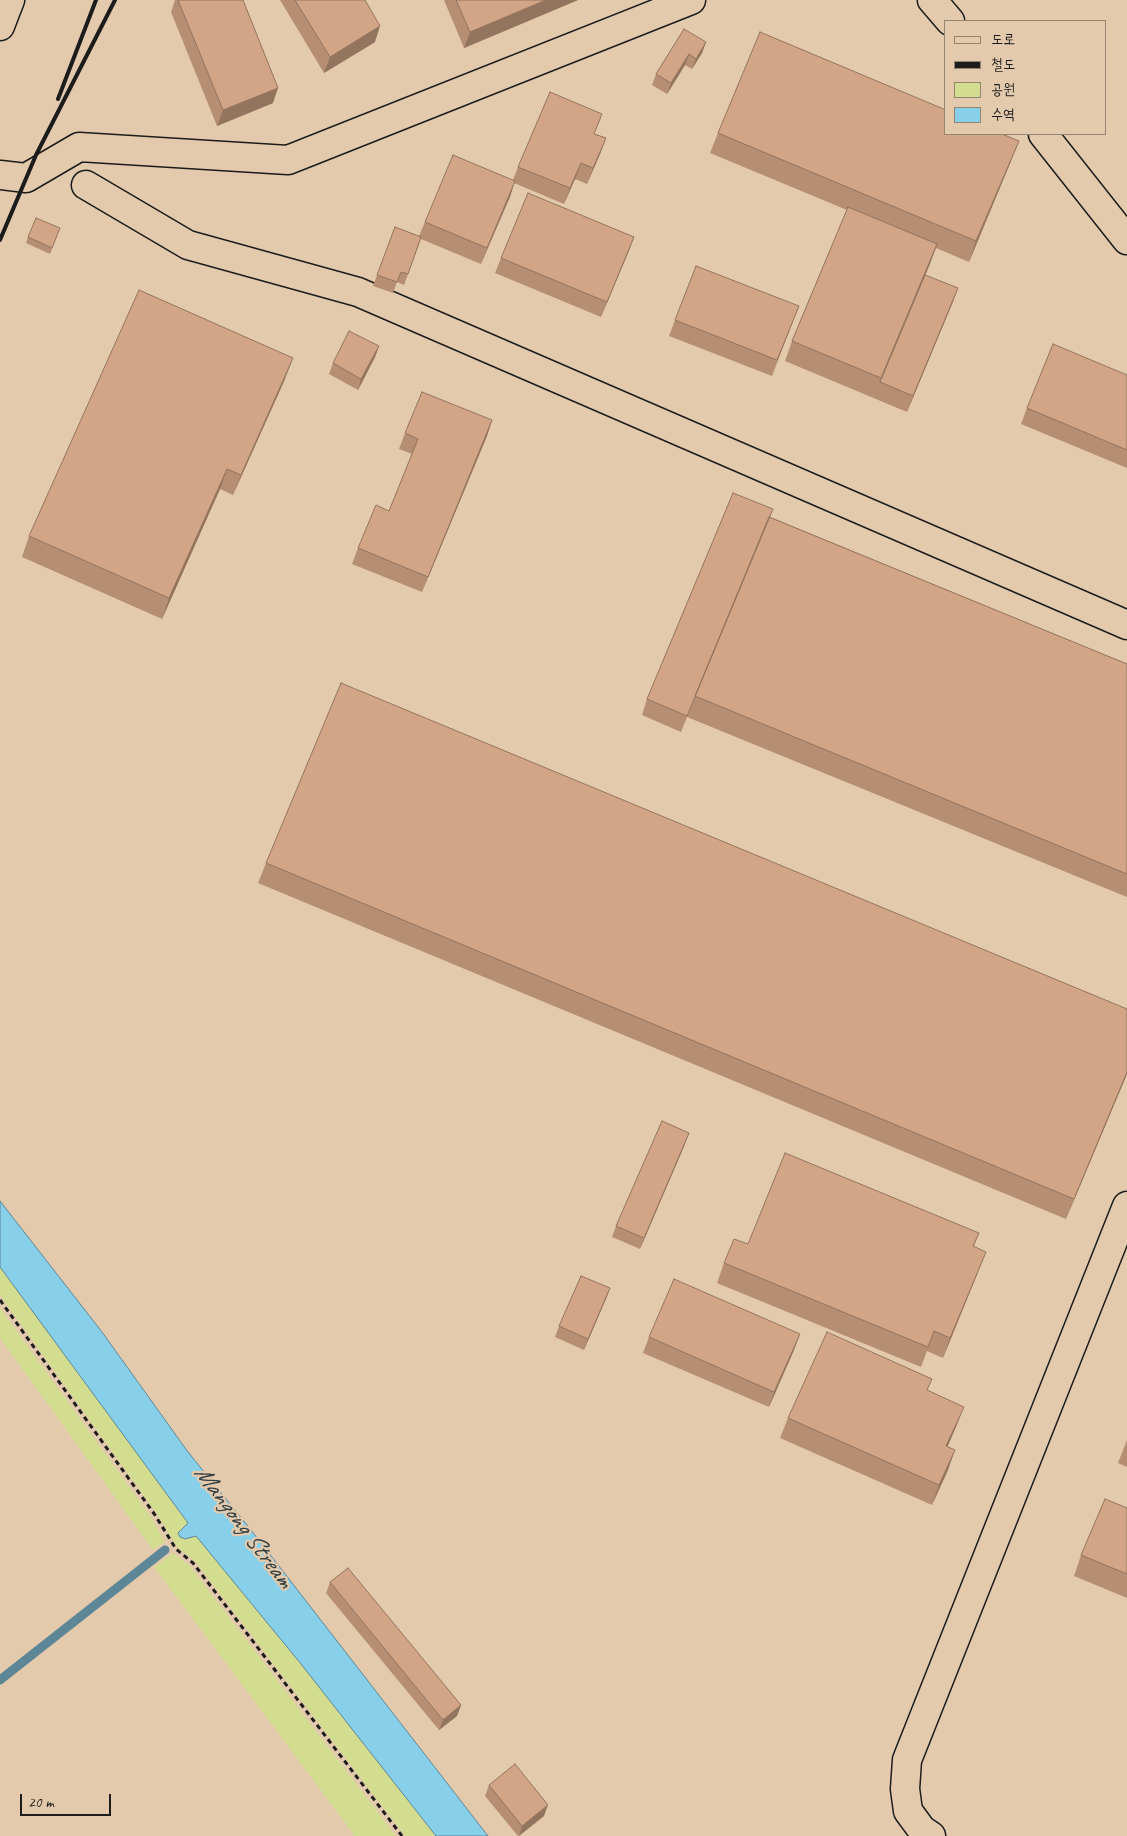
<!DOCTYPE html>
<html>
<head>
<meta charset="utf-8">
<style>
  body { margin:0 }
  #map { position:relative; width:1127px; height:1836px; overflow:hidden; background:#e4caac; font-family:Caveat,"Poor Story",sans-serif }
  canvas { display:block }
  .legend { position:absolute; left:944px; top:20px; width:162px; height:115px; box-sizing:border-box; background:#e4caac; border:1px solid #948472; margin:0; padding:6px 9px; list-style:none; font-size:15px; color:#1c1c1c }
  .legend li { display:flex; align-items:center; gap:10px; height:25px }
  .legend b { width:25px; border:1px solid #948472 }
  .scale { position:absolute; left:20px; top:1794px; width:91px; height:22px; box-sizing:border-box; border:2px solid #1c1c1c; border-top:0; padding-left:6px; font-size:15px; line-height:18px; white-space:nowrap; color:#1c1c1c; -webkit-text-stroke:4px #e4caac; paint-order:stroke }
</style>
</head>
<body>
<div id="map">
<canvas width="1127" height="1836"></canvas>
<ul class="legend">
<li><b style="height:6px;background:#e4caac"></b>도로</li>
<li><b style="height:6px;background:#1c1c1c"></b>철도</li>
<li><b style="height:14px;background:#d2dd90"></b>공원</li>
<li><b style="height:14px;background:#88cfe9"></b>수역</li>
</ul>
<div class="scale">20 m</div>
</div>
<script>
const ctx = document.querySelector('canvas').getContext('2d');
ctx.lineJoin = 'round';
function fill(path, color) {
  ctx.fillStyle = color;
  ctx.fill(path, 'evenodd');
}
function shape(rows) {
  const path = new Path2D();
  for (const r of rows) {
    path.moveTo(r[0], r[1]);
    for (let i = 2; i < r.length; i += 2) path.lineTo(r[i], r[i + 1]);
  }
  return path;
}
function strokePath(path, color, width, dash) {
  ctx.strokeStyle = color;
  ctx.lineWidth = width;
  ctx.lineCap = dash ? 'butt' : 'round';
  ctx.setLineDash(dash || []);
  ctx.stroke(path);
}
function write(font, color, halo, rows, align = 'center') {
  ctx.font = font + ' Caveat,sans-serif';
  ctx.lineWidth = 4.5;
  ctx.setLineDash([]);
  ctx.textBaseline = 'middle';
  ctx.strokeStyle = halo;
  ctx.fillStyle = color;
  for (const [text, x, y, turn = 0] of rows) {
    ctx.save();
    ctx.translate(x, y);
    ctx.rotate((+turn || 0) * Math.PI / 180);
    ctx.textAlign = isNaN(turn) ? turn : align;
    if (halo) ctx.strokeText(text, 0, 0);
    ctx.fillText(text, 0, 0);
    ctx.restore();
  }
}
fill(shape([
  [0,1267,188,1523,178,1533,185,1539,196,1536,301,1664,436,1836,405,1836,195,1561,178,1548,157,1514,0,1295],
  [0,1308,151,1517,165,1542,153,1550,0,1338],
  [173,1553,190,1566,396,1836,355,1836,154,1567]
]), '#d2dd90');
const water = shape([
  [0,1201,102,1332,188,1452,251,1530,488,1836,436,1836,301,1664,196,1536,185,1539,180,1537,178,1533,188,1523,0,1267,0,1201]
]);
fill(water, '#88cfe9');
strokePath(water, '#5d8797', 1);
strokePath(shape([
  [0,1680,165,1550]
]), '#5d8797', 9);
const minor = shape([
  [932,0,950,21],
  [0,26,10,0],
  [1043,134,1127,240],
  [0,175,26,178,79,147,288,160,691,0],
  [86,185,188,245,358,292,1127,625],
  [931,1836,922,1830,908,1811,905,1789,907,1760,1127,1206]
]);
strokePath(minor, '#1c1c1c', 31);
strokePath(shape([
  [0,1300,155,1515,176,1549,193,1563,402,1836]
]), '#1c1c1c', 3, [5, 4]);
strokePath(minor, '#e4caac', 28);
strokePath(shape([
  [58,99,96,0],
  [0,240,36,155,115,0]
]), '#1c1c1c', 4);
fill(shape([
  [175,0,243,0,273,103,217,126,171,12],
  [280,0,365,0,375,42,324,73],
  [444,0,578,0,464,48],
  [706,42,702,53,692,69,685,65,667,94,652,85,656,74],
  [718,133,1011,161,969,262,936,248,925,275,958,288,952,304,907,412,785,361,792,341,847,210,710,153],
  [595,134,606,138,600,154,587,184,575,179,564,204,514,183,481,264,421,239,404,285,397,282,393,293,373,286,395,227,419,236,425,222,513,180,518,167],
  [60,228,50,254,26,243,28,237],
  [634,237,628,253,601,317,495,273,501,258],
  [799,306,772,376,669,336,675,320],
  [379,346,375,357,358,390,329,374,333,363],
  [1127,375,1127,468,1021,424,1027,408],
  [285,379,233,495,220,489,162,619,22,557,29,536],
  [492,420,487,436,422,592,352,564,358,548,389,511,412,454,399,449,405,433],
  [770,517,1127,664,1127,897,687,717,681,732,642,715,647,699],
  [266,863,1127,1074,1066,1219,258,883],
  [685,1144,640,1249,612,1237,616,1226],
  [979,1233,974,1246,978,1272,943,1358,927,1351,921,1367,717,1283,724,1263,748,1244],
  [610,1288,584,1350,555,1337,559,1326],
  [649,1337,794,1350,769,1407,643,1353],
  [928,1390,956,1427,947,1447,948,1470,932,1505,780,1438,788,1418],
  [1127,1440,1127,1467,1118,1463],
  [1127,1508,1127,1598,1074,1576,1081,1555],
  [330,1582,461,1705,457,1716,439,1730,326,1593],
  [489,1785,544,1816,518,1836,485,1796]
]), '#b58e73');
fill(shape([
  [546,0,578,0,464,48,470,32],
  [380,26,375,42,324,73,330,57],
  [706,42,702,53,692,69,696,59],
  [689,54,685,65,667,94,671,83],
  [278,88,273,103,217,126,223,110],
  [606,138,600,154,587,184,593,168],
  [1019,141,1011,161,969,262,976,241],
  [581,163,575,179,564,204,570,188],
  [515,181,510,197,481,264,487,248],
  [634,237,628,253,601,317,607,302],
  [937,244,930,264,880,383],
  [958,288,952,304,907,412,913,396],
  [379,346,375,357,358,390,361,379],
  [293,358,285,379,233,495,241,475],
  [492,420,487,436,422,592,428,577],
  [227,469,220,489,162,619,169,598],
  [1127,1072,1127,1074,1066,1219,1074,1199],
  [689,1133,685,1144,640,1249,644,1238],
  [986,1252,978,1272,943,1358,950,1338],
  [610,1288,606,1299,584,1350,588,1339],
  [800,1334,794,1350,769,1407,774,1392],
  [964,1407,956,1427,939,1466,946,1446],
  [955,1450,948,1470,932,1505,939,1485],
  [461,1705,457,1716,439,1730,443,1720],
  [548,1805,544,1816,519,1836,522,1826]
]), '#93745e');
const building = shape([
  [178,0,243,0,278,88,223,110,178,0],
  [295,0,365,0,380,26,330,57,295,0],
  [456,0,546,0,470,32,456,0],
  [684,29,706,42,696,59,689,54,671,83,656,74,684,29],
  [760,32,946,110,946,134,1002,134,1019,141,976,241,718,133,760,32],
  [550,92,602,114,594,134,606,138,593,168,581,163,570,188,518,167,550,92],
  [453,155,515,181,487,248,425,222,453,155],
  [528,193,634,237,607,302,501,258,528,193],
  [848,207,937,244,881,378,792,341,848,207],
  [36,218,60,228,52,248,28,237,36,218],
  [395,227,421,237,408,274,401,272,397,282,377,275,395,227],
  [696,266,799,306,777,360,675,320,696,266],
  [925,275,958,288,913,396,880,382,925,275],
  [139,290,293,358,241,475,227,469,169,598,29,536,139,290],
  [349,331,379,346,361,379,333,363,349,331],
  [1053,344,1127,375,1127,450,1027,408,1053,344],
  [422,392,492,420,428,577,358,548,376,505,389,511,418,439,405,433,422,392],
  [733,493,773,509,687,716,647,699,733,493],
  [769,517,1127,664,1127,874,695,696,769,517],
  [341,683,1127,1009,1127,1072,1074,1199,266,863,341,683],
  [662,1121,689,1133,644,1238,616,1226,662,1121],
  [785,1153,979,1233,973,1246,986,1252,950,1338,934,1331,928,1347,724,1263,734,1239,748,1244,785,1153],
  [581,1276,610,1288,588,1339,559,1326,581,1276],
  [674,1279,800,1334,774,1392,649,1337,674,1279],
  [827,1332,932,1379,927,1390,964,1407,946,1446,955,1450,939,1485,788,1418,827,1332],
  [1105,1499,1127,1508,1127,1574,1081,1555,1105,1499],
  [348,1568,461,1705,443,1720,330,1582,348,1568],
  [515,1764,548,1805,522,1826,489,1785,515,1764]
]);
fill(building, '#d2a586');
strokePath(building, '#93745e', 1);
write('italic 25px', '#324045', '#e4caac', [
  ["Mangong Stream",243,1527,53]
]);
</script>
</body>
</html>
